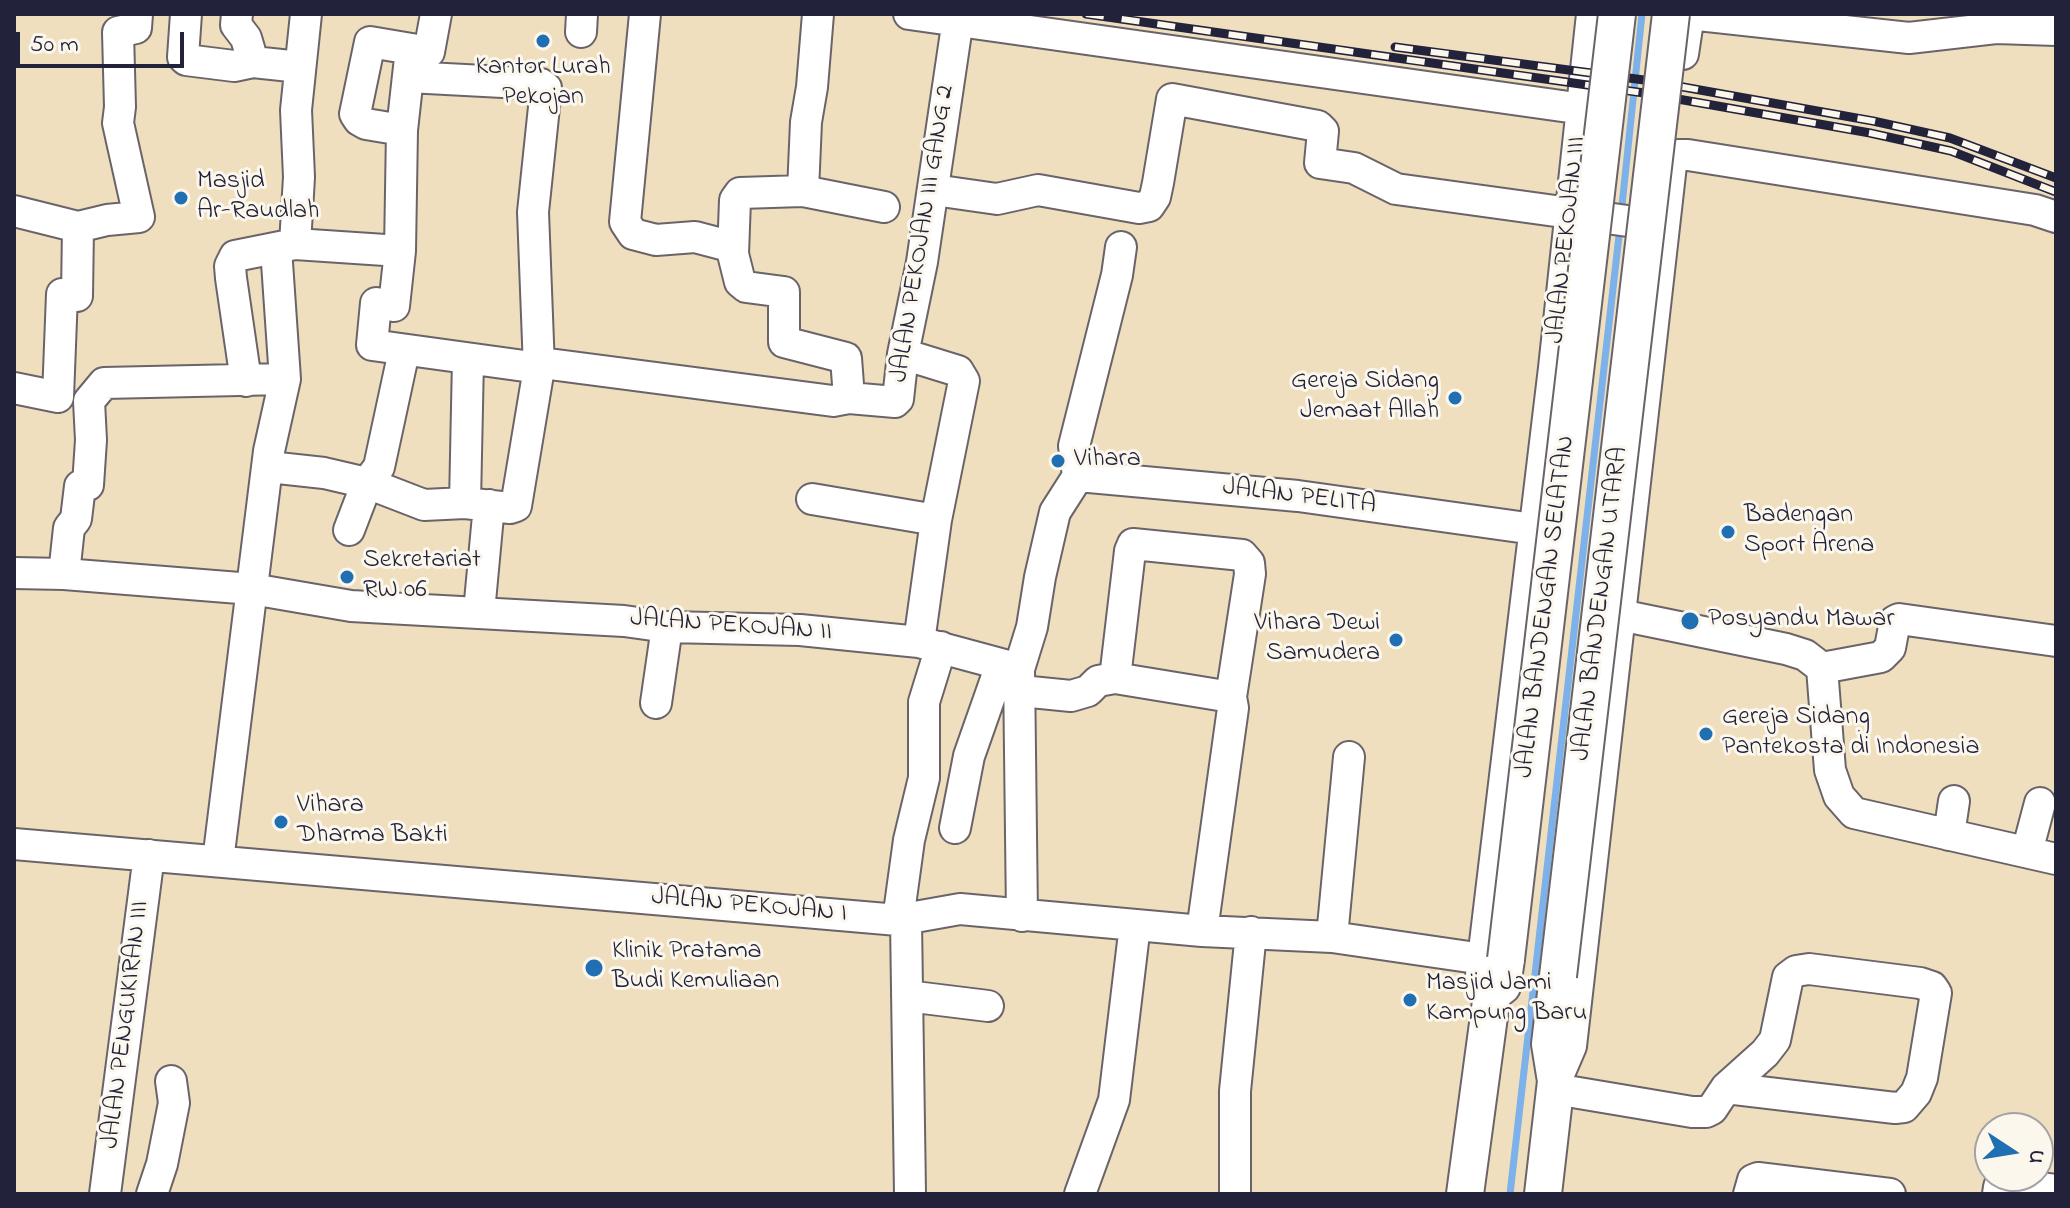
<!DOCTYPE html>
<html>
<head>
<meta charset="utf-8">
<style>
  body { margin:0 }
  #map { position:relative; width:2070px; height:1208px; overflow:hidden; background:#efdfbf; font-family:"Indie Flower",sans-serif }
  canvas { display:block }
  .frame { position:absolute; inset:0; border:16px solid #22223b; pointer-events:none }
  .north { position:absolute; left:1974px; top:1112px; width:80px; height:80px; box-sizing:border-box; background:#fbf7ec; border:2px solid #a4a2a5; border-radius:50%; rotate:102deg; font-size:22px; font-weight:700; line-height:32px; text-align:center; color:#22223b }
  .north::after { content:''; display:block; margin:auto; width:28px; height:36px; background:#1f6fb2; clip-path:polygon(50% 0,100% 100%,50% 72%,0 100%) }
  .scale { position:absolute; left:16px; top:32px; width:168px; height:36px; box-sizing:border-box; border:4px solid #22223b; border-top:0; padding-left:10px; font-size:24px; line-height:28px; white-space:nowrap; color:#22223b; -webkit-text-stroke:6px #fbf7ec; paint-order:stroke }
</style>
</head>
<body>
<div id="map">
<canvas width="2070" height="1208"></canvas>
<div class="frame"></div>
<div class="north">U</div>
<div class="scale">50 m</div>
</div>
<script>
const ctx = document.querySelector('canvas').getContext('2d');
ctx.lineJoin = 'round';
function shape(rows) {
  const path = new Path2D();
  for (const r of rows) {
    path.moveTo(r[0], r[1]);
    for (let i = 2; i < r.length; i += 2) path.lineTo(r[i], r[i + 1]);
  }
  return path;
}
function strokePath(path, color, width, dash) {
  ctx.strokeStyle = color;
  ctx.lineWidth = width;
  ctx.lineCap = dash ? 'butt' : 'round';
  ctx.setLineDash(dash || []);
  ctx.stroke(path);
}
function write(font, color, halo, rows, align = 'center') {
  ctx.font = font + ' "Indie Flower",sans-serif';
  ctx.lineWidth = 6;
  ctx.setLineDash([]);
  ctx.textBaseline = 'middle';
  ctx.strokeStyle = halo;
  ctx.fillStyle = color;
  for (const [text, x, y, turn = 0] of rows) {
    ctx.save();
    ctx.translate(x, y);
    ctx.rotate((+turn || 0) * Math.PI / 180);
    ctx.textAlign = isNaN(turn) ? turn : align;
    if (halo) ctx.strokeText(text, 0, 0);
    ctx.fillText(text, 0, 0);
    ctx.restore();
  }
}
strokePath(shape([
  [1621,215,1642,14],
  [1510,1194,1620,227]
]), '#7cb1ea', 7);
const minor = shape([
  [186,14,183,57,186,60,234,66,253,62,300,67],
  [237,14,236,25,246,38,253,62],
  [645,14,625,222,633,234,656,240,695,237,733,247],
  [909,14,1583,109],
  [581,32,582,14],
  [411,49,402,130,400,251,394,306,376,303,372,345,539,368,549,364,833,401,849,398,895,402,898,399,903,354,922,262,958,19],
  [1683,54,1689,14,1909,38,1996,28,2056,30],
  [402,130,366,124,359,120,355,114,370,42,429,52,436,14],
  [934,190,997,199,1038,190,1139,208,1149,206,1155,197,1158,183,1172,99,1318,126,1323,131,1320,163,1354,168,1396,189,1664,226],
  [803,191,806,122,812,87,818,14],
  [14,211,78,227,107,220,139,217,118,123,120,107,118,32,136,28,137,14],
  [295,244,299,177,296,110,306,14],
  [903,354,958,371,964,381,936,520,919,642],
  [246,381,231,278,230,266,235,256,295,244,400,251],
  [14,388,58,397,62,294,77,296,78,227],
  [849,398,846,358,784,342,784,292,746,287,740,282,733,254,735,200,740,193,803,191,884,207],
  [269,467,324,473,367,483,424,505,465,503,510,508,516,506,539,368,533,212,546,88,541,84,408,77],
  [1078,476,1074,446,1117,275,1121,247],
  [812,499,936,520],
  [465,503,468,359],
  [349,530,367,483,379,467,404,351],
  [14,573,64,574,252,589,351,606,624,621,667,627,800,630,919,642,1019,669],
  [64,574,69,528,76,519,80,486,88,485,91,440,89,401,104,383,285,379],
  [479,612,489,505],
  [1620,615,1786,649,1805,655,1822,668,1830,770,1839,796,1854,813,2056,859],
  [1822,668,1881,657,1890,648,1895,621,1899,619,2056,641],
  [1115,678,1130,551,1133,544,1242,555,1249,563,1250,574,1231,697],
  [1021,691,1071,696,1088,691,1098,681,1115,678,1231,697,1233,708,1202,931],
  [656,703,667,627],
  [955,828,969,756,1001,665],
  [1949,835,1954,801],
  [14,844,898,920,960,909,1202,931,1332,937,1483,959],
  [2027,852,2040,803],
  [218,861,269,451,285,379,276,248],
  [1022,916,1019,669,1032,627,1040,577,1055,512,1078,476,1298,496,1534,529],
  [898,920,909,840,924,778,924,702,941,647],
  [906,921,910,1194],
  [1332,937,1349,757],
  [1492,994,1480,984,1554,368,1592,14],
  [907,996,988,1006],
  [1556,1081,1571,1046,1671,165,1678,155,1688,155,2035,210,2056,217],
  [1555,1089,1692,1112,1706,1112,1712,1109,1726,1088,1765,1053,1775,1040,1788,977,1796,971,1809,969,1920,983,1932,987,1936,993,1922,1078,1916,1093,1904,1107,1895,1108,1726,1088],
  [105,1194,149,855],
  [152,1194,162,1164,174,1103,171,1081],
  [1080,1194,1114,1100,1135,925],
  [1235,1194,1235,1091,1251,932],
  [1749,1194,1753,1180,1758,1178,1890,1194],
  [1998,1194,1999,1187,2005,1184,2056,1190]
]);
const major = shape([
  [1465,1194,1492,994,1502,986,1506,959],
  [1543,1194,1556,1081,1550,1044,1558,976]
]);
strokePath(minor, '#6a6469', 34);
strokePath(major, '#6a6469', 40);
strokePath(minor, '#fff', 30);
strokePath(major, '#fff', 36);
const rail = shape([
  [1086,14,1644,93,1870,133,1951,151,2056,192],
  [1395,47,1644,80,1873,121,1950,138,2056,178]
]);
strokePath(rail, '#22223b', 9);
strokePath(rail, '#fbf7ec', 6, [18]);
const majorBridge = shape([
  [1506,959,1617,14],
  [1558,976,1671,14]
]);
strokePath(majorBridge, '#6a6469', 40, []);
strokePath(majorBridge, '#fff', 36);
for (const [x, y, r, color] of [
  [543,41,8,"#1f6fb2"],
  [181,198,8,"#1f6fb2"],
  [1455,398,8,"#1f6fb2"],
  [1058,461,8,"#1f6fb2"],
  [1728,532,8,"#1f6fb2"],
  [347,577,8,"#1f6fb2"],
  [1690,621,10,"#1f6fb2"],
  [1396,640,8,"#1f6fb2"],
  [1706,734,8,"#1f6fb2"],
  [281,822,8,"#1f6fb2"],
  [594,968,10,"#1f6fb2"],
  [1410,1000,8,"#1f6fb2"]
]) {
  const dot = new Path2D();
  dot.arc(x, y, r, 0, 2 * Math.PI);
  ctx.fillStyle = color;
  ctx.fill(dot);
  strokePath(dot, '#fbf7ec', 3);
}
write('26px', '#22223b', '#fbf7ec', [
  ["Kantor Lurah",543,69,"center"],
  ["Pekojan",543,99,"center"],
  ["Masjid",197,183],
  ["Ar-Raudlah",197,213],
  ["Gereja Sidang",1439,383,"right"],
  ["Jemaat Allah",1439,413,"right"],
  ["Vihara",1074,461],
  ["Badengan",1744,517],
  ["Sport Arena",1744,547],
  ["Sekretariat",363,562],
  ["RW 06",363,592],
  ["Posyandu Mawar",1708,621],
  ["Vihara Dewi",1380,625,"right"],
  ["Samudera",1380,655,"right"],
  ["Gereja Sidang",1722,719],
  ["Pantekosta di Indonesia",1722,749],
  ["Vihara",297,807],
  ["Dharma Bakti",297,837],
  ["Klinik Pratama",612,953],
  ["Budi Kemuliaan",612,983],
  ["Masjid Jami",1426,985],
  ["Kampung Baru",1426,1015]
], 'left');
write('26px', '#22223b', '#fbf7ec', [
  ["JALAN PEKOJAN III GANG 2",924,234,-81],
  ["JALAN PEKOJAN III",1568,240,-84],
  ["JALAN PELITA",1299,498,7],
  ["JALAN BANDENGAN UTARA",1602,604,-83],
  ["JALAN BANDENGAN SELATAN",1547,607,-83],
  ["JALAN PEKOJAN II",731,627,4],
  ["JALAN PEKOJAN I",749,907,5],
  ["JALAN PENGUKIRAN III",127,1025,-83]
]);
</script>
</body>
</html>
